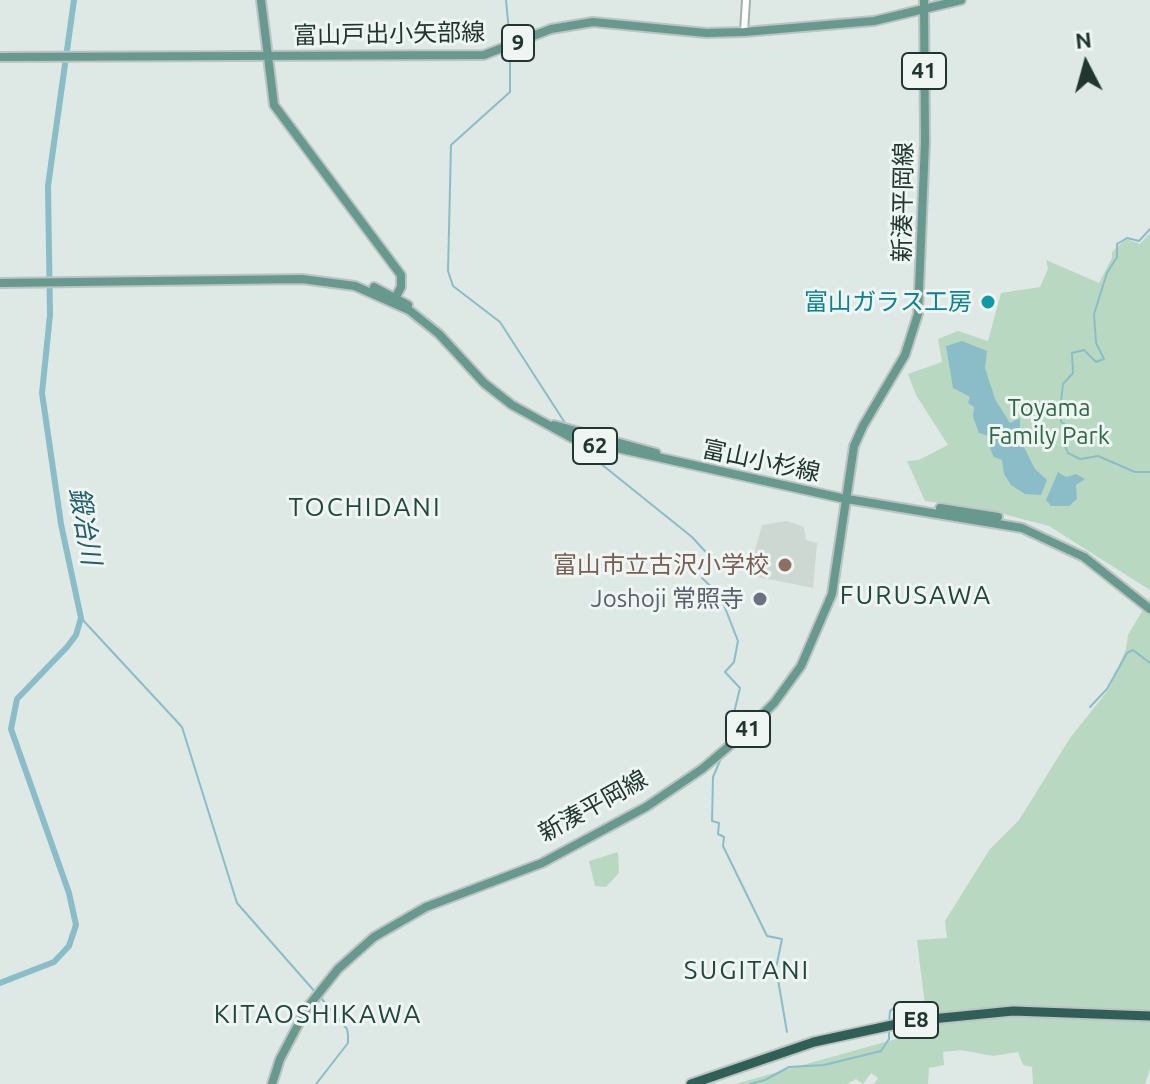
<!DOCTYPE html>
<html>
<head>
<meta charset="utf-8">
<style>
  body { margin:0 }
  #map { position:relative; width:1150px; height:1084px; overflow:hidden; background:#dee8e4; font-family:Ubuntu,sans-serif }
  canvas { display:block }
  .north { position:absolute; left:1046px; top:24px; width:80px; height:80px; -webkit-text-stroke:6px #eef5f2; paint-order:stroke; rotate:354deg; font-size:22px; font-weight:700; line-height:32px; text-align:center; color:#213631 }
  .north::after { content:''; display:block; margin:auto; width:28px; height:36px; background:#213631; clip-path:polygon(50% 0,100% 100%,50% 72%,0 100%) }
</style>
</head>
<body>
<div id="map">
<canvas width="1150" height="1084"></canvas>
<div class="north">N</div>
</div>
<script>
const ctx = document.querySelector('canvas').getContext('2d');
ctx.lineJoin = 'round';
function fill(path, color) {
  ctx.fillStyle = color;
  ctx.fill(path, 'evenodd');
}
function shape(rows) {
  const path = new Path2D();
  for (const r of rows) {
    path.moveTo(r[0], r[1]);
    for (let i = 2; i < r.length; i += 2) path.lineTo(r[i], r[i + 1]);
  }
  return path;
}
function strokePath(path, color, width, dash) {
  ctx.strokeStyle = color;
  ctx.lineWidth = width;
  ctx.lineCap = dash ? 'butt' : 'round';
  ctx.setLineDash(dash || []);
  ctx.stroke(path);
}
function write(font, color, halo, rows, align = 'center') {
  ctx.font = font + ' Ubuntu,"Noto Sans JP",sans-serif';
  ctx.lineWidth = 6;
  ctx.setLineDash([]);
  ctx.textBaseline = 'middle';
  ctx.strokeStyle = halo;
  ctx.fillStyle = color;
  for (const [text, x, y, turn = 0] of rows) {
    ctx.save();
    ctx.translate(x, y);
    ctx.rotate((+turn || 0) * Math.PI / 180);
    ctx.textAlign = isNaN(turn) ? turn : align;
    if (halo) ctx.strokeText(text, 0, 0);
    ctx.fillText(text, 0, 0);
    ctx.restore();
  }
}
fill(shape([
  [787,521,804,527,806,540,817,543,813,588,753,576,754,554,762,525]
]), '#cdd8d3');
fill(shape([
  [1150,233,1150,590,1049,526,980,508,925,501,907,461,919,460,948,445,916,395,908,374,942,362,938,339,958,331,988,341,1001,293,1040,287,1048,269,1046,260,1099,283,1112,258,1112,252,1126,239,1140,244],
  [1150,598,1150,1069,1145,1084,1033,1084,1032,1067,1023,1065,1018,1052,993,1056,961,1050,943,1052,944,1065,929,1068,928,1084,874,1084,878,1078,871,1073,863,1084,856,1079,847,1084,735,1084,928,1030,917,940,947,938,945,921,990,849,1019,820,1070,738,1109,689,1126,649,1128,635],
  [618,852,619,873,606,887,595,886,589,861]
]), '#b9d8c2');
fill(shape([
  [962,341,987,351,985,368,995,399,1010,423,1020,418,1020,439,1035,469,1047,480,1041,495,1025,494,1011,485,1004,474,1002,460,994,457,990,449,997,433,989,436,979,433,973,417,974,407,968,403,970,397,953,388,946,346],
  [1058,472,1066,477,1076,474,1085,479,1076,485,1077,499,1069,506,1051,506,1046,500]
]), '#8bbdc9');
strokePath(shape([
  [506,0,510,42],
  [510,48,510,92,451,145,448,271,453,286,500,322,567,426],
  [1061,402,1063,384,1073,373,1072,353,1084,350,1096,362,1104,359,1096,343,1094,314,1107,273,1117,257,1117,244,1127,238,1139,241,1150,229],
  [1061,405,1061,422,1073,429,1064,444,1068,453,1080,459,1098,456,1135,472,1150,472],
  [575,443,692,537,715,562,702,578,720,595,738,641,734,662,725,672,740,688,727,742],
  [81,618,182,727,237,903,316,993],
  [1090,707,1107,689,1127,653,1133,650,1150,663],
  [722,756,713,777,712,821,719,823,718,834,724,837,723,846,767,936,782,939,776,968,787,1032],
  [889,1023,890,1011,900,1003,907,1002],
  [316,1084,348,1043,348,1035,347,1029,321,998],
  [750,1084,765,1080,789,1067,824,1065,881,1051,889,1039,889,1029]
]), '#8bbdc9', 2);
strokePath(shape([
  [0,983,54,962,69,946,76,925,69,893,11,729,17,699,67,647,76,635,81,618,61,524,42,393,50,315,48,186,74,0]
]), '#8bbdc9', 6);
const secondary = shape([
  [744,32,746,0]
]);
const primary = shape([
  [261,0,274,105,401,275,401,287,393,302],
  [0,57,484,55,551,29,593,22,706,33,744,32,874,21,961,0],
  [0,283,302,279,355,286,409,310,439,334,484,383,512,405,572,438,841,498,1022,528,1084,557,1150,609],
  [374,287,408,305],
  [554,425,656,453],
  [940,508,998,517],
  [272,1084,280,1059,307,1008,338,969,374,937,426,907,542,863,646,807,702,769,741,736,774,703,801,666,832,594,854,446,863,426,905,355,918,314,925,142,924,0]
]);
const motorway = shape([
  [691,1084,814,1042,911,1021,1013,1011,1150,1016]
]);
strokePath(secondary, '#9fb3ac', 10);
strokePath(primary, '#bcc3c1', 12);
strokePath(motorway, '#bcc3c1', 13);
strokePath(secondary, '#fff', 6);
strokePath(primary, '#67998e', 8);
strokePath(motorway, '#305f57', 9);
for (const [x, y, r, color] of [
  [988,302,8,"#0f9aa8"],
  [785,565,8,"#8d6e63"],
  [760,599,8,"#6b7280"]
]) {
  const dot = new Path2D();
  dot.arc(x, y, r, 0, 2 * Math.PI);
  ctx.fillStyle = color;
  ctx.fill(dot);
  strokePath(dot, '#eef5f2', 3);
}
for (const [x, y, w] of [
  [518,43,32],
  [924,71,44],
  [595,446,44],
  [748,729,44],
  [916,1020,44]
]) {
  const box = new Path2D();
  box.roundRect(x - w / 2, y - 18, w, 36, 6);
  ctx.fillStyle = '#eef5f2';
  ctx.fill(box);
  strokePath(box, '#213631', 2);
}
write('bold 22px', '#213631', null, [
  ["9",518,43],
  ["41",924,71],
  ["62",595,446],
  ["41",748,729],
  ["E8",916,1020]
]);
write('24px', '#213631', '#eef5f2', [
  ["富山戸出小矢部線",389,34,-1],
  ["新湊平岡線",903,202,-89],
  ["富山小杉線",761,461,12],
  ["新湊平岡線",593,806,-29]
]);
write('24px', '#0d838f', '#eef5f2', [
  ["富山ガラス工房",972,302]
], 'right');
write('24px', '#306947', '#eef5f2', [
  ["Toyama",1049,408],
  ["Family Park",1049,436]
]);
write('24px', '#785e54', '#eef5f2', [
  ["富山市立古沢小学校",769,565]
], 'right');
write('24px', '#5b616d', '#eef5f2', [
  ["Joshoji 常照寺",744,599]
], 'right');
ctx.letterSpacing = '2px';
write('26px', '#20463e', '#eef5f2', [
  ["TOCHIDANI",365,507],
  ["FURUSAWA",916,595],
  ["SUGITANI",747,970],
  ["KITAOSHIKAWA",318,1014]
]);
ctx.letterSpacing = '0px';
write('italic 26px', '#225d6b', '#eef5f2', [
  ["鍛冶川",85,526,80]
]);
</script>
</body>
</html>
